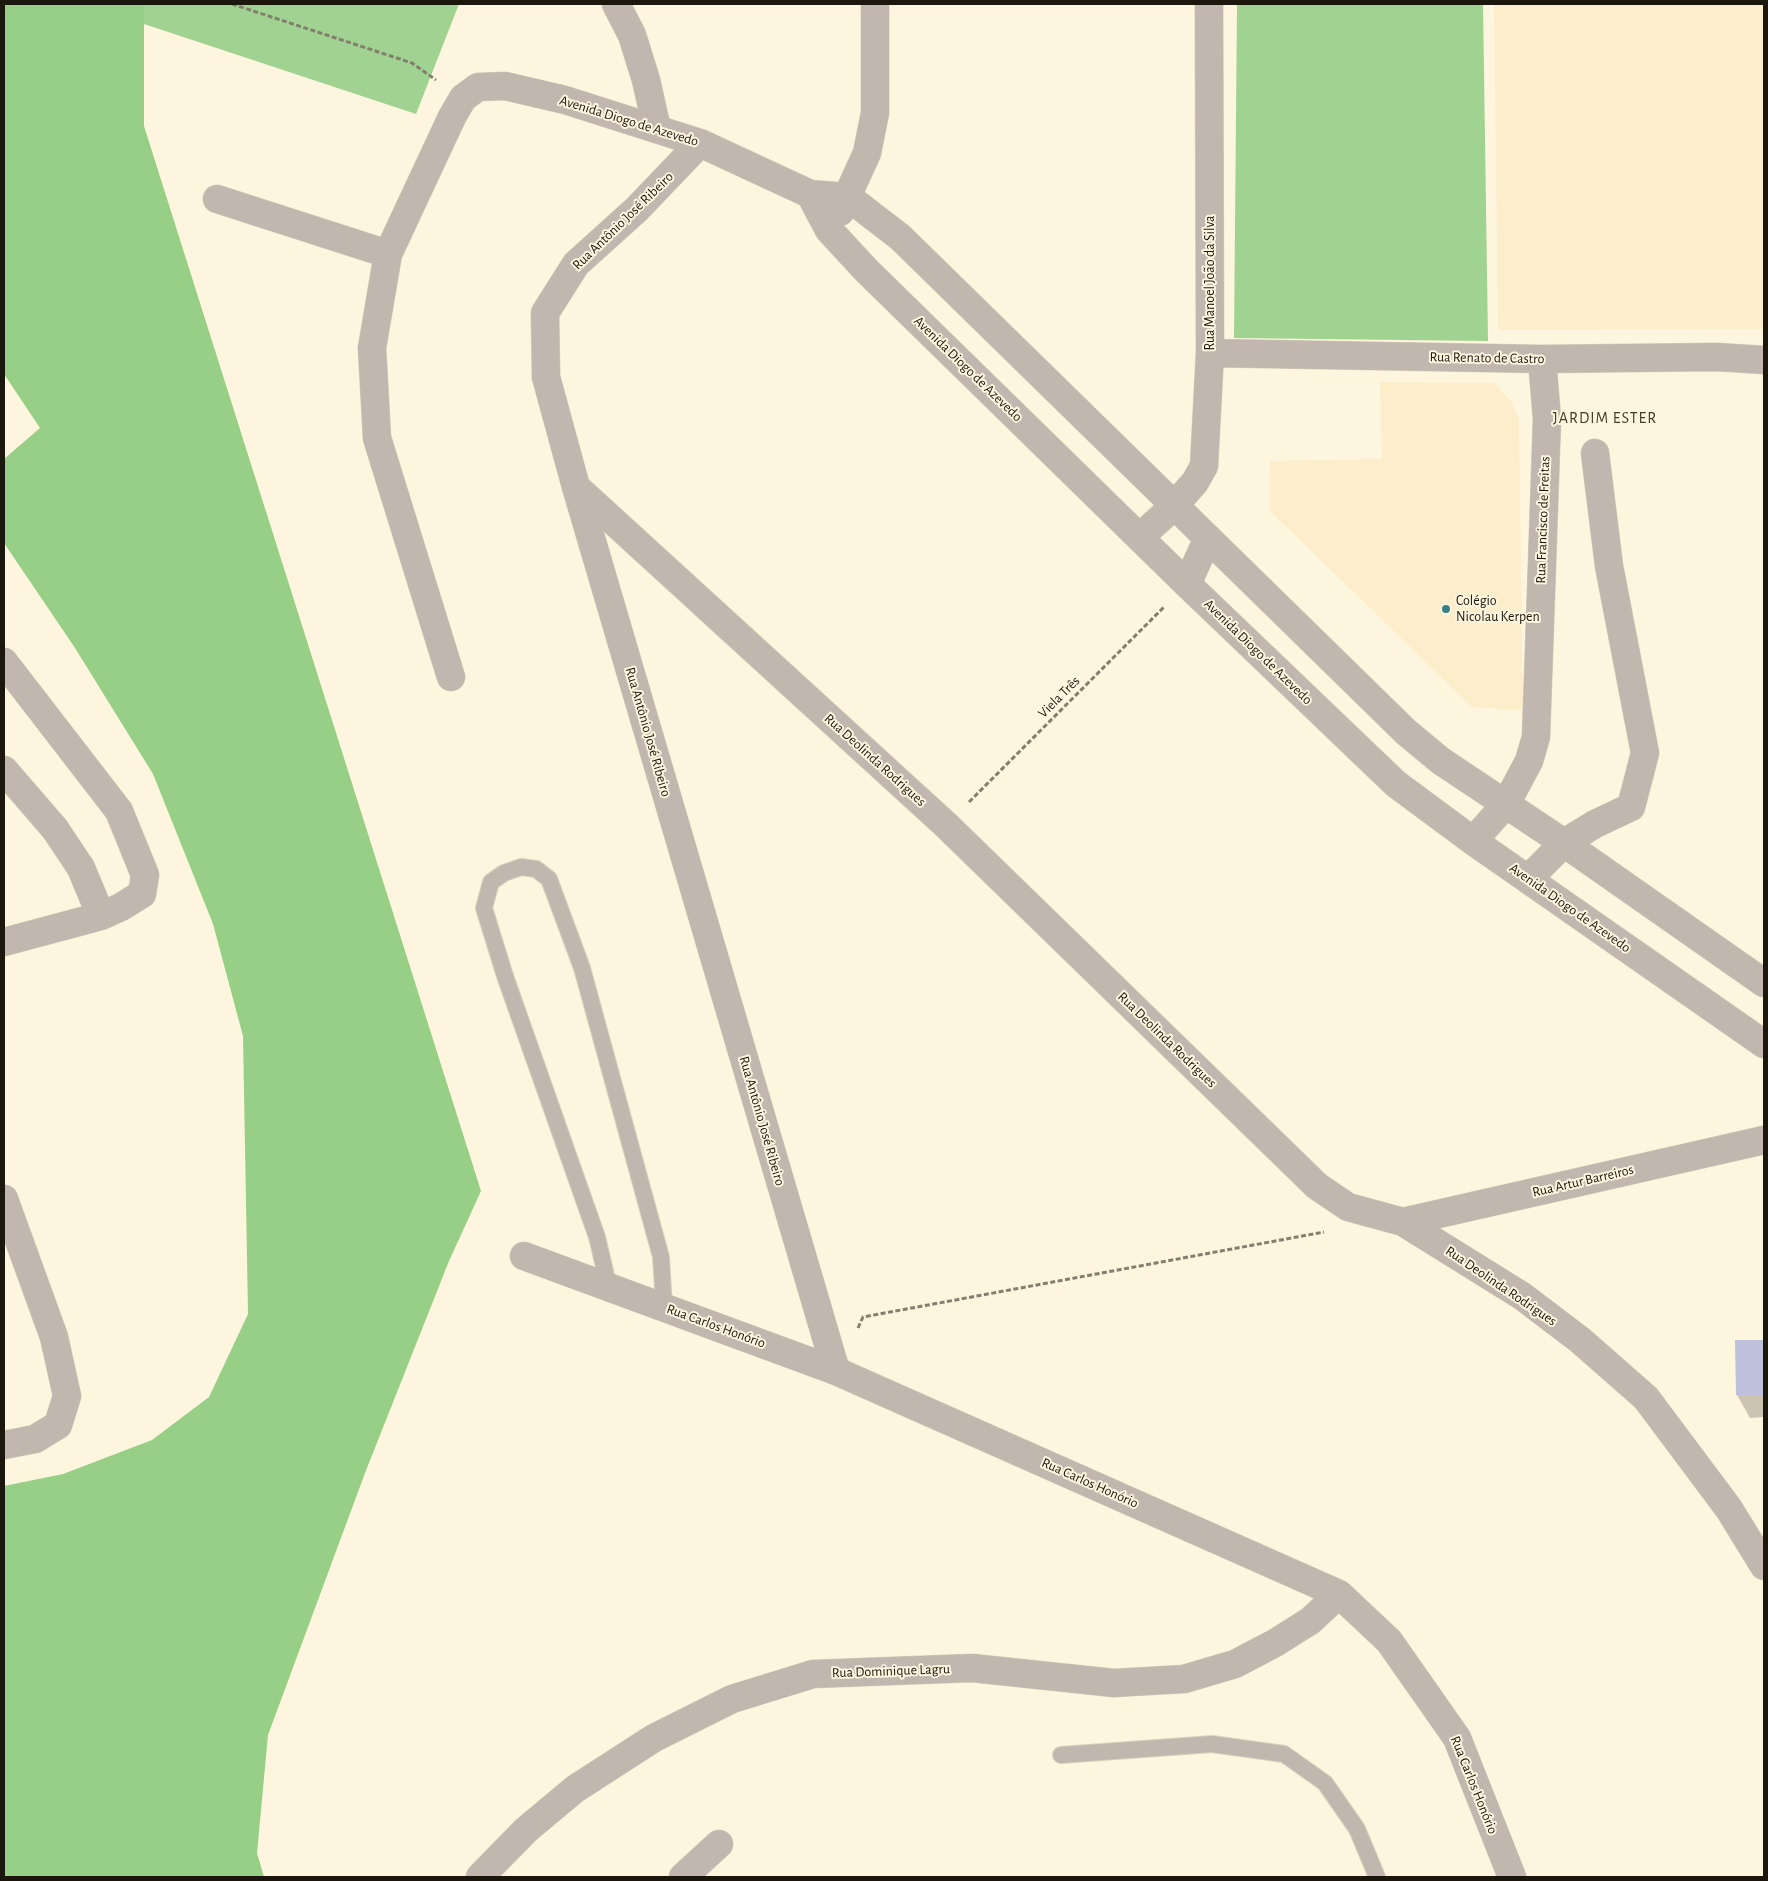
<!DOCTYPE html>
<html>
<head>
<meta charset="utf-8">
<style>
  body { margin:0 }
  #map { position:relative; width:1768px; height:1881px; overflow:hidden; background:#fef5df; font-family:"Alegreya Sans",sans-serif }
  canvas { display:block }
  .frame { position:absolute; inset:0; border:5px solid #1b170d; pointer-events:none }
</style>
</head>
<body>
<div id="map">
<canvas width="1768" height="1881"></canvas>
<div class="frame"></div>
</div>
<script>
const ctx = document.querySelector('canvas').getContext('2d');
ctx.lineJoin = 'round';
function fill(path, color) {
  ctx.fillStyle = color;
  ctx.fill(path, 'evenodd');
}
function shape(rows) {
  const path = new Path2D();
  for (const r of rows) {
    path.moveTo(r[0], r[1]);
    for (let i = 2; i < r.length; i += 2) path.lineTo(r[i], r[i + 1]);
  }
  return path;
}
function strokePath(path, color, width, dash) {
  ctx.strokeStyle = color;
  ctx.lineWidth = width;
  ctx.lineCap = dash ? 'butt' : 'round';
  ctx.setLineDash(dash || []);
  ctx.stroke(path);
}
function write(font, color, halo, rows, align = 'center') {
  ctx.font = font + ' "Alegreya Sans",sans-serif';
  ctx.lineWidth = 4;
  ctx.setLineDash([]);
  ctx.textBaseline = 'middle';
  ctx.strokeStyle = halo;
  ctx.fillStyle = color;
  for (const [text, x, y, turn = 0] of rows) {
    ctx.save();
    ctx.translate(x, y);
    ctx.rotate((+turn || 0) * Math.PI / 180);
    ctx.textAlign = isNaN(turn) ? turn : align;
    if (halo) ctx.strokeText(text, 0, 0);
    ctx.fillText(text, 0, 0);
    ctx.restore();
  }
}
fill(shape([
  [1494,4,1764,4,1764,329,1498,330],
  [1380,382,1494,383,1511,401,1519,420,1523,710,1472,707,1269,510,1270,461,1382,459]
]), '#fceeca');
fill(shape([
  [144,4,459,4,416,114,144,24],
  [1237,4,1483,4,1488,341,1234,338]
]), '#a0d291');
fill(shape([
  [4,4,144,4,144,126,481,1191,449,1261,365,1473,268,1735,257,1853,264,1877,4,1877,4,1486,63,1474,152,1440,209,1397,248,1314,243,1036,213,924,153,774,75,648,4,543,4,459,40,428,4,374]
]), '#98cf87');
fill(shape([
  [1736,1341,1764,1341,1764,1417,1750,1418,1737,1395]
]), '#0003');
fill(shape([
  [1735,1340,1764,1340,1764,1395,1736,1395]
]), '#bfc0dc');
const service = shape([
  [609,1288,597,1237,505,976,484,908,491,882,504,873,521,867,536,869,549,879,582,968,661,1257,664,1307],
  [1061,1755,1212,1744,1284,1754,1325,1783,1357,1829,1377,1877]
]);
const minor = shape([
  [616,4,632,35,646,80,657,129],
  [700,143,637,209,576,264,545,313,546,377,576,487,836,1371],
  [810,194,829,230,866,270,1187,584,1396,784,1473,841,1764,1044],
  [217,199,388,254],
  [840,212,867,153,875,113,875,4],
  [1210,353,1542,359,1717,357,1764,360],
  [576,487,946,825,1317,1186,1348,1207,1403,1222,1522,1296,1580,1340,1646,1398,1729,1509,1764,1566],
  [1140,537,1174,506,1195,482,1204,466,1210,353,1209,4],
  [1187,584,1208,538],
  [4,662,119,811,145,875,142,894,121,907,101,916],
  [451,677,377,438,372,348,388,254,452,117,463,98,478,87,505,86,565,100,700,143,810,194,848,197,900,237,1406,732,1441,761,1564,843,1764,983],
  [4,770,55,829,81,868,101,916,4,942],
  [1473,841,1506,804,1529,761,1536,737,1547,419,1542,359],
  [1528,879,1564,843,1595,824,1631,807,1645,753,1609,566,1595,453],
  [4,1199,54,1337,67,1396,58,1425,35,1439,4,1445],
  [1403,1222,1764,1140],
  [524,1256,836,1371,1339,1594,1389,1641,1457,1738,1512,1877],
  [480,1877,526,1830,575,1789,654,1738,732,1699,813,1674,972,1668,1114,1683,1184,1679,1235,1664,1275,1643,1310,1621,1339,1594],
  [683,1877,719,1844]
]);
strokePath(service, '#dad1bd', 18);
strokePath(minor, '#dad1bd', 29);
strokePath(shape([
  [232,4,412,63,436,80],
  [969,802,1165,606],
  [858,1328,863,1317,1324,1232]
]), '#847e6e', 3, [5, 2.5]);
strokePath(service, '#c2b7ae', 16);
strokePath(minor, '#c2b7ae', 28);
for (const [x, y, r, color] of [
  [1446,609,5,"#377f86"]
]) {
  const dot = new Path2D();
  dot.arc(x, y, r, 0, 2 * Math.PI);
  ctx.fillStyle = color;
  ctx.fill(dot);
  strokePath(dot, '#fef5df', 2);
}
write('14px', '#1b170d', '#fef5df', [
  ["Avenida Diogo de Azevedo",629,121,17],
  ["Rua Antônio José Ribeiro",623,221,-44],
  ["Rua Manoel João da Silva",1210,283,-90],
  ["Rua Renato de Castro",1487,358,1],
  ["Avenida Diogo de Azevedo",968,369,44],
  ["Rua Francisco de Freitas",1543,520,-88],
  ["Avenida Diogo de Azevedo",1258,652,44],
  ["Viela Três",1059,697,-45],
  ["Rua Antônio José Ribeiro",648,732,74],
  ["Rua Deolinda Rodrigues",875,760,42],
  ["Avenida Diogo de Azevedo",1570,908,35],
  ["Rua Deolinda Rodrigues",1167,1040,44],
  ["Rua Antônio José Ribeiro",762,1121,74],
  ["Rua Artur Barreiros",1583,1181,-13],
  ["Rua Deolinda Rodrigues",1501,1286,34],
  ["Rua Carlos Honório",716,1326,20],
  ["Rua Carlos Honório",1090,1483,24],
  ["Rua Dominique Lagru",891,1671,-2],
  ["Rua Carlos Honório",1474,1785,68]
]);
write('14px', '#1b170d', '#fef5df', [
  ["Colégio",1456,601],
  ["Nicolau Kerpen",1456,617]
], 'left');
ctx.letterSpacing = '1px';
write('16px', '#453c25', '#fef5df', [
  ["JARDIM ESTER",1605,418]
]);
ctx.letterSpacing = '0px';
</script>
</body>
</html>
